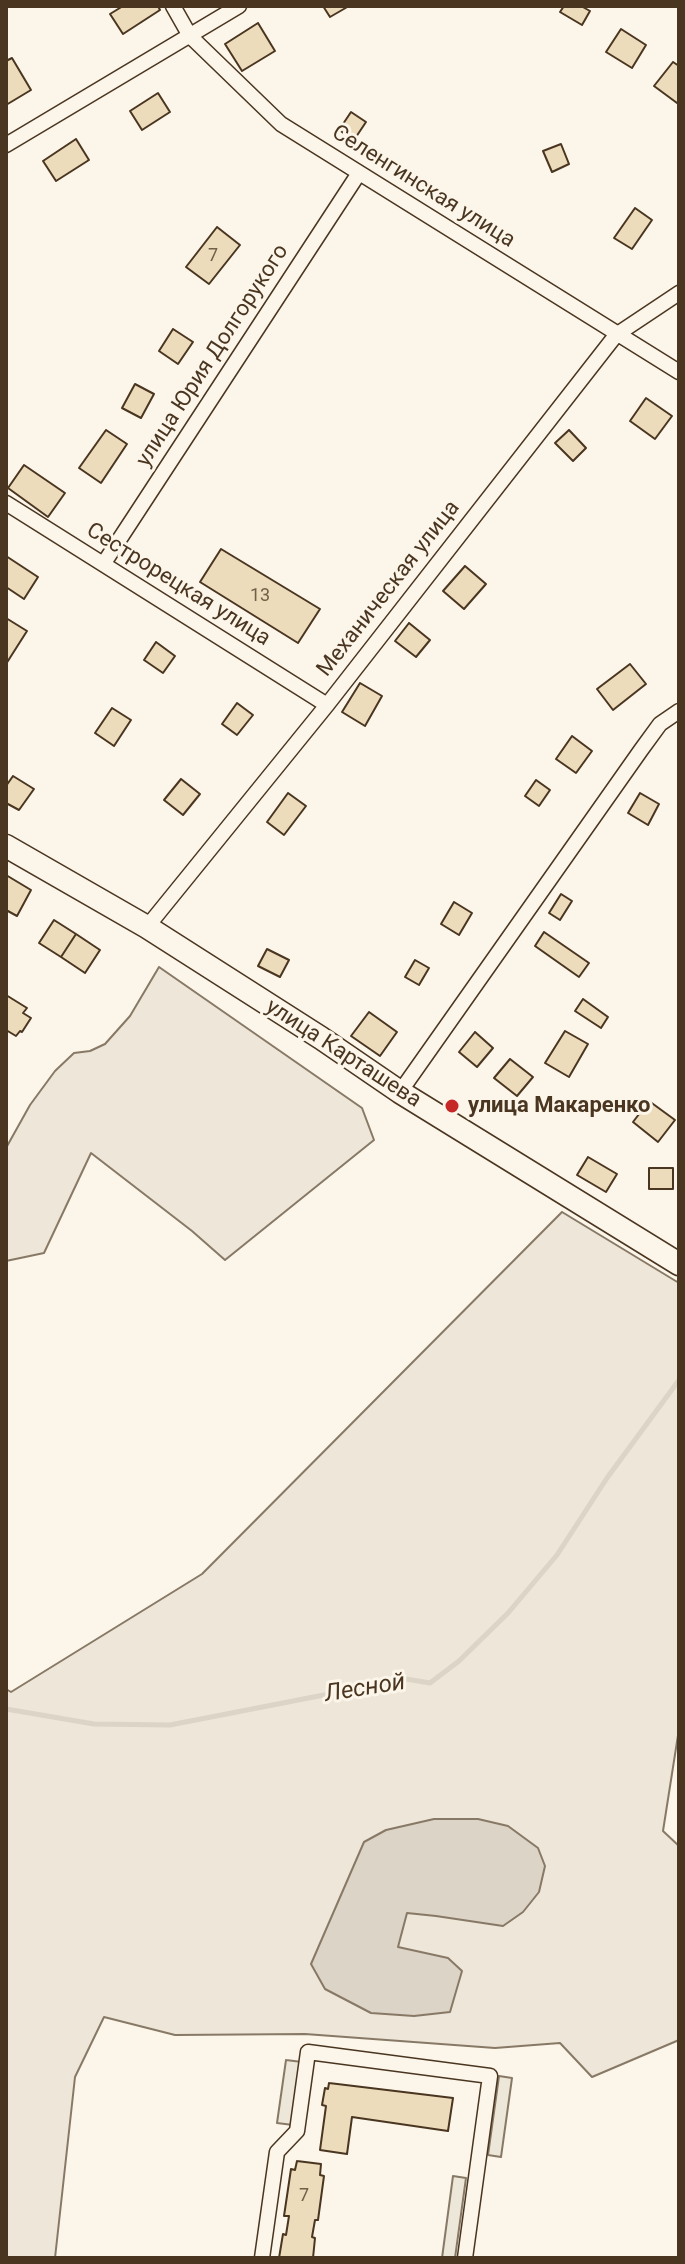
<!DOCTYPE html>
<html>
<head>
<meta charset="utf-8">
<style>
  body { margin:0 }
  #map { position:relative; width:685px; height:2264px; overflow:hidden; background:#fbf6e9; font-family:Roboto,sans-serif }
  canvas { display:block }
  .frame { position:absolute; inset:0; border:8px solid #4a3520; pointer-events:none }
</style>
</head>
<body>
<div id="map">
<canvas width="685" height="2264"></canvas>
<div class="frame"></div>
</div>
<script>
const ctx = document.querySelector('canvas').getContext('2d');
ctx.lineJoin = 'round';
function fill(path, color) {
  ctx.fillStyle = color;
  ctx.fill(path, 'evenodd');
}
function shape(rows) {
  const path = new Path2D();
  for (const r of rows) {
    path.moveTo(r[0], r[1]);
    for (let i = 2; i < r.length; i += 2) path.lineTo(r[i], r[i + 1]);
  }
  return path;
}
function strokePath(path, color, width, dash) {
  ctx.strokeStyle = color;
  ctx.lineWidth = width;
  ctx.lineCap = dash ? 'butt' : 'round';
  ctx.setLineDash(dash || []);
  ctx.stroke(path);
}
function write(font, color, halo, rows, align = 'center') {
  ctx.font = font + ' Roboto,sans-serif';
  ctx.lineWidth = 6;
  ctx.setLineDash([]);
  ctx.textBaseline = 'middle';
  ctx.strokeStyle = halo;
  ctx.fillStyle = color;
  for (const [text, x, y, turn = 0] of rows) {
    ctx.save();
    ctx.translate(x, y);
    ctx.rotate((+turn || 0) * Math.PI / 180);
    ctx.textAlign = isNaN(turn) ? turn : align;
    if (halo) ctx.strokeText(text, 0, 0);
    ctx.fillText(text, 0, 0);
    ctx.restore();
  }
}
const green = shape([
  [159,967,362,1108,374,1140,225,1260,192,1231,91,1153,44,1253,6,1261,6,1148,30,1105,55,1071,74,1053,90,1051,105,1044,130,1016,159,967],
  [562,1212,679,1283,679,1729,663,1831,679,1846,679,2040,592,2077,560,2043,495,2048,305,2034,175,2035,104,2017,75,2077,55,2258,6,2258,6,1689,11,1692,202,1574,562,1212]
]);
fill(green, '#ede6d9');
strokePath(green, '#887966', 2);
const parking = shape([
  [286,2060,302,2062,293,2125,277,2123,286,2060],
  [499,2076,512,2078,501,2157,488,2155,499,2076],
  [453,2176,466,2178,455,2258,442,2258,453,2176]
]);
fill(parking, '#ede7d9');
strokePath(parking, '#887966', 2);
const water = shape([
  [434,1819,478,1819,508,1826,538,1848,545,1866,539,1892,523,1912,503,1926,436,1916,407,1913,398,1947,448,1958,462,1971,450,2012,414,2016,371,2013,325,1989,311,1964,364,1842,386,1830,434,1819]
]);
fill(water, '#dcd4c6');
strokePath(water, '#887966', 2);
strokePath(shape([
  [6,1709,94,1724,170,1725,406,1679,430,1683,459,1661,508,1613,557,1555,607,1478,679,1380]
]), '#dcd4c6', 5);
const building = shape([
  [123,6,158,6,160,10,123,34,110,14,123,6],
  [323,6,349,6,330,17,323,6],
  [564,6,581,6,590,11,582,25,560,12,564,6],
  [258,23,275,51,242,71,225,44,258,23],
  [621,29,646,45,632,68,606,52,621,29],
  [12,58,31,90,6,105,6,61,12,58],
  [673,62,679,66,679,100,677,103,654,86,673,62],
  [158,93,170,112,142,130,130,111,158,93],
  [351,112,366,122,354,140,339,130,351,112],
  [76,139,89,160,56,181,43,161,76,139],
  [561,144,569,164,552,172,543,151,561,144],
  [635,208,652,220,632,249,614,238,635,208],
  [217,227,240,245,209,284,186,267,217,227],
  [173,329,193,342,178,364,159,351,173,329],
  [135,384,154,394,141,418,122,408,135,384],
  [646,398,672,416,655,439,630,421,646,398],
  [106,430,127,444,101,483,79,468,106,430],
  [569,430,586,448,573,461,555,443,569,430],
  [24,465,65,493,48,517,8,488,24,465],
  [221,549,320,609,298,643,200,582,221,549],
  [6,556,38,577,24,599,6,587,6,556],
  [465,566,486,584,464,609,443,591,465,566],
  [6,618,27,631,6,664,6,618],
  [409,623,430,640,416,657,395,641,409,623],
  [156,642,175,656,163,673,144,660,156,642],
  [630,664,646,684,613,710,597,689,630,664],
  [360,683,382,696,365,726,342,712,360,683],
  [237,703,253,715,237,735,222,724,237,703],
  [112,708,131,720,114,746,95,733,112,708],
  [572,736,592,751,576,773,556,759,572,736],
  [13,776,34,789,19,810,6,803,6,786,13,776],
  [181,779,200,794,183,815,164,800,181,779],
  [536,780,550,790,539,806,525,796,536,780],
  [288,793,306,806,284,835,267,822,288,793],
  [640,793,659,804,648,825,628,813,640,793],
  [6,875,31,890,17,916,6,910,6,875],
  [561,894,572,901,560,920,549,913,561,894],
  [454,902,472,913,459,935,441,924,454,902],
  [54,920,76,934,61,957,39,943,54,920],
  [544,932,589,963,579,977,535,946,544,932],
  [76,934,100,950,85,973,61,957,76,934],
  [267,949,289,960,280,977,258,966,267,949],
  [415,960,429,968,419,985,405,977,415,960],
  [6,995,27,1008,23,1013,31,1018,22,1032,20,1031,16,1036,6,1030,6,995],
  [583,999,608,1017,601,1028,575,1011,583,999],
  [369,1012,397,1032,380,1056,351,1036,369,1012],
  [565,1031,588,1044,569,1077,545,1063,565,1031],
  [475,1032,493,1048,477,1067,459,1052,475,1032],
  [510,1059,533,1077,517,1096,494,1078,510,1059],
  [649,1101,675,1120,658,1142,633,1122,649,1101],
  [588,1157,617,1174,606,1192,577,1175,588,1157],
  [649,1168,673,1168,673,1189,649,1189,649,1168],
  [329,2083,453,2098,448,2131,352,2117,347,2154,320,2150,326,2106,322,2105,325,2088,328,2089,329,2083],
  [297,2161,321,2164,320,2175,324,2176,318,2220,315,2220,312,2237,315,2238,313,2258,279,2258,283,2234,286,2235,289,2216,284,2216,291,2169,295,2170,297,2161]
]);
fill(building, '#ecdcbc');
strokePath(building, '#4a3520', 2);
const minor = shape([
  [173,6,190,36,281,124,679,372],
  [6,145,239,6],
  [6,503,327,705],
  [104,563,359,173],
  [147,927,327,705,616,335,679,293],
  [400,1092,641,750,660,724,679,711],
  [262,2258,277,2152,297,2131,308,2052,490,2076,465,2258]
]);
const secondary = shape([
  [6,846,147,927,321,1038,400,1092,679,1264]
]);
strokePath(minor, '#4a3520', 17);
strokePath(secondary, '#4a3520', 25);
strokePath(minor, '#fbf6e9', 14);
strokePath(secondary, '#fbf6e9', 22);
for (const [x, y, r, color] of [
  [452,1106,8,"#c62828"]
]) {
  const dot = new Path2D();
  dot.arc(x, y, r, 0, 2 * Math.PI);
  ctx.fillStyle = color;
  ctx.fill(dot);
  strokePath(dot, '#fbf6e9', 3);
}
write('18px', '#725f47', null, [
  ["7",213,256],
  ["13",260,596],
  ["7",304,2196]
]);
write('22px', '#4a3520', '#fbf6e9', [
  ["Селенгинская улица",423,187,32],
  ["улица Юрия Долгорукого",213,356,-57],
  ["Сестрорецкая улица",178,585,32],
  ["Механическая улица",389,589,-52],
  ["улица Карташева",343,1054,33]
]);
write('bold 22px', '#4a3520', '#fbf6e9', [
  ["улица Макаренко",468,1106]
], 'left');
write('italic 24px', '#4a3520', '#fbf6e9', [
  ["Лесной",365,1689,-9]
]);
</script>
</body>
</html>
